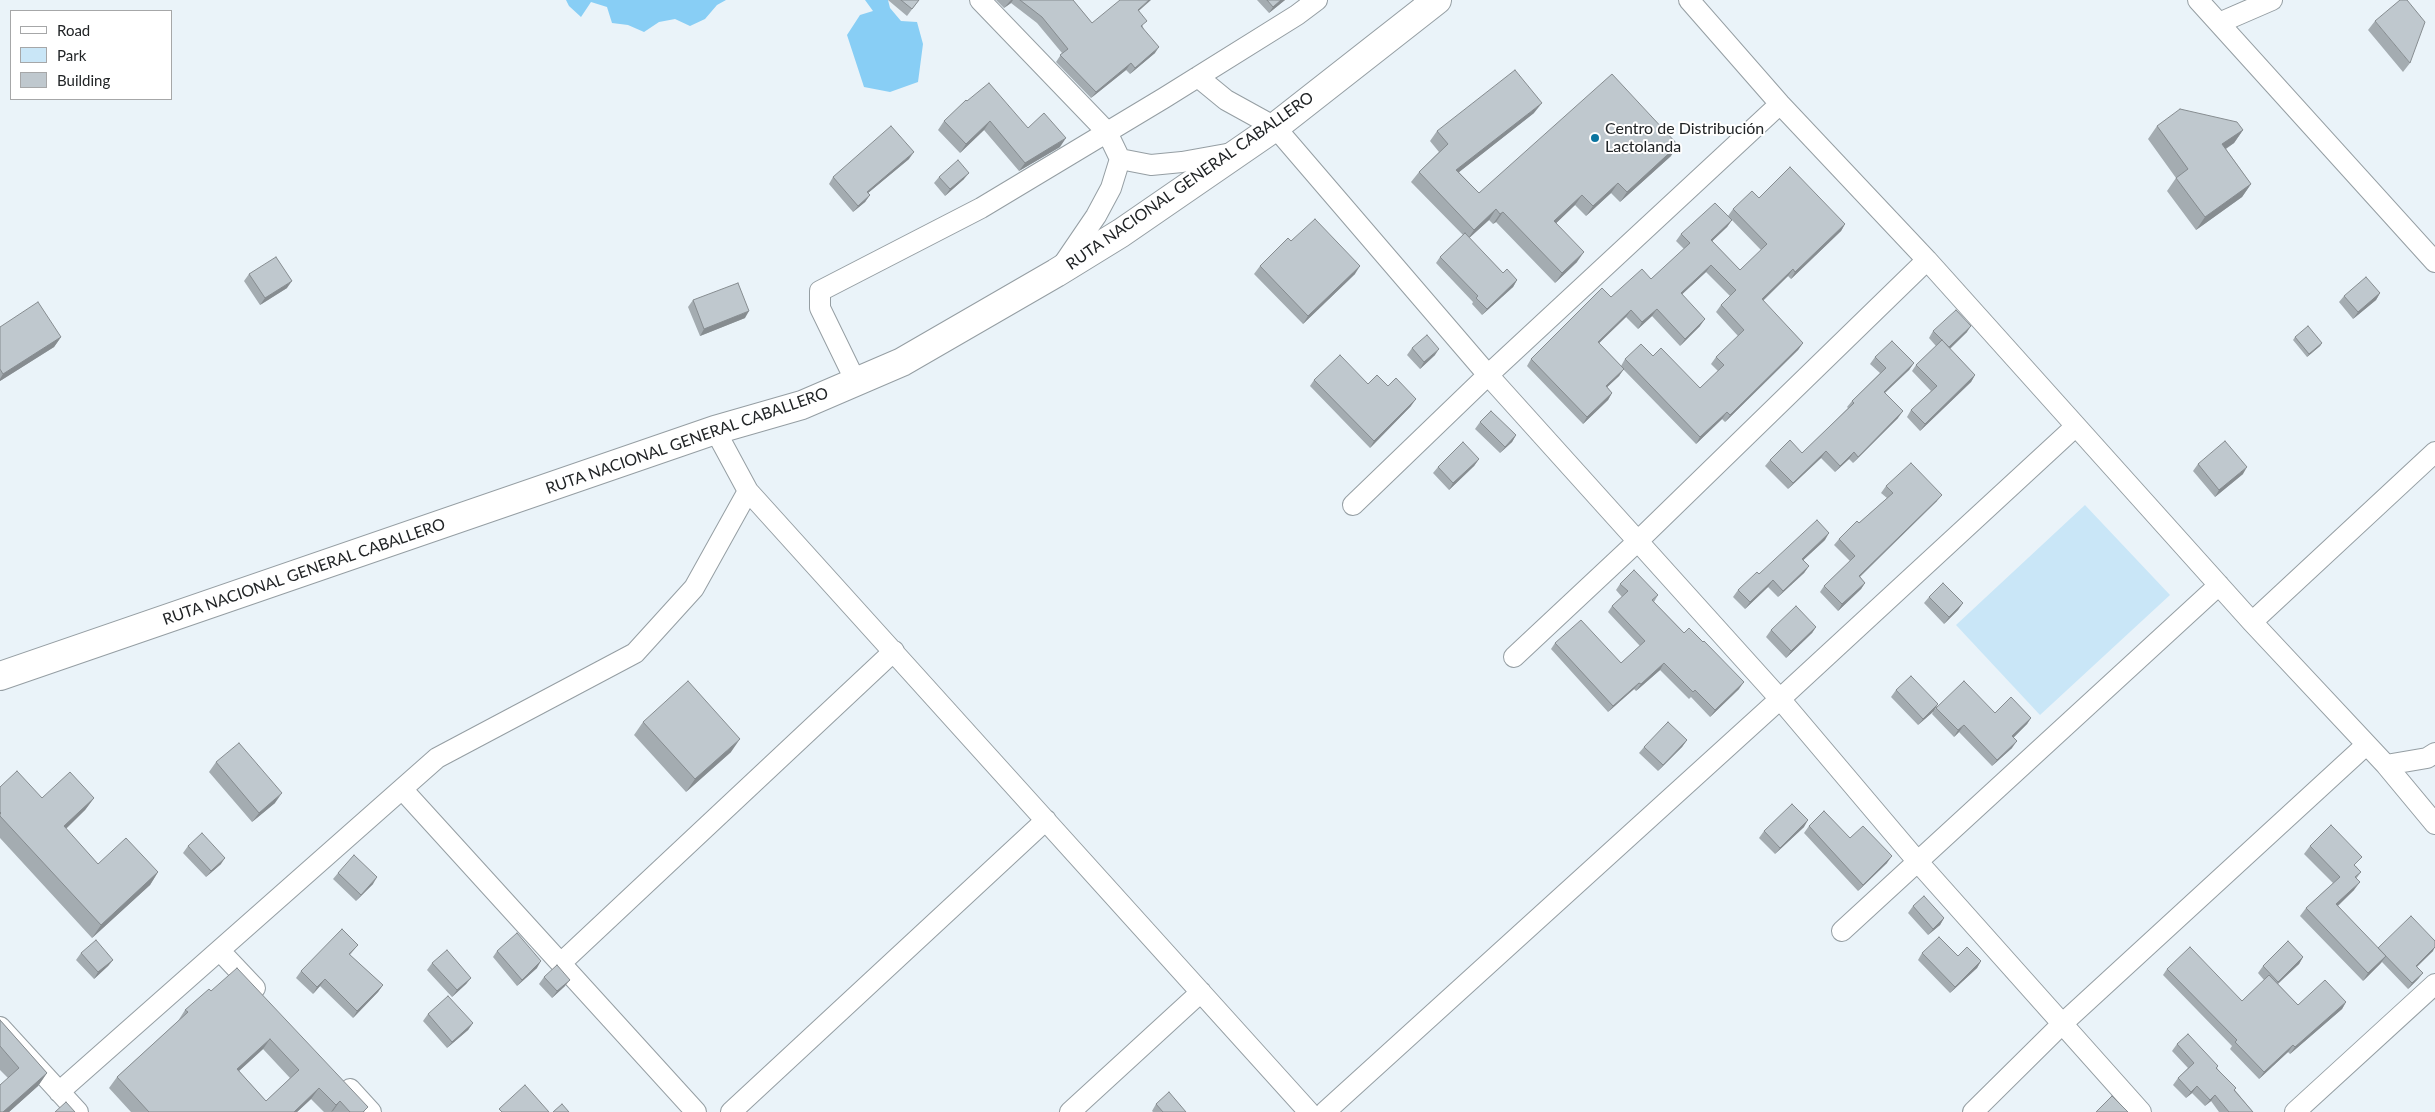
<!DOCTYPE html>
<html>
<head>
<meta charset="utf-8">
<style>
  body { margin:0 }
  #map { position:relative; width:2435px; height:1112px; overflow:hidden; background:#eaf3f9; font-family:Lato,sans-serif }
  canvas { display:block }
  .legend { position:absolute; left:10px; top:10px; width:162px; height:90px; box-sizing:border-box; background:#fff; border:1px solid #a6a7a8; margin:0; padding:6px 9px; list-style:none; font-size:15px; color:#212426 }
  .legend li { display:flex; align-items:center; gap:10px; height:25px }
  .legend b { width:25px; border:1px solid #a6a7a8 }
</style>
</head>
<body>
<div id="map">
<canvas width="2435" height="1112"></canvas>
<ul class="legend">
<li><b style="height:6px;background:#fff"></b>Road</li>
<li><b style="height:14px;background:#c9e6f7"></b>Park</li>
<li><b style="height:14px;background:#bfc8ce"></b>Building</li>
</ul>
</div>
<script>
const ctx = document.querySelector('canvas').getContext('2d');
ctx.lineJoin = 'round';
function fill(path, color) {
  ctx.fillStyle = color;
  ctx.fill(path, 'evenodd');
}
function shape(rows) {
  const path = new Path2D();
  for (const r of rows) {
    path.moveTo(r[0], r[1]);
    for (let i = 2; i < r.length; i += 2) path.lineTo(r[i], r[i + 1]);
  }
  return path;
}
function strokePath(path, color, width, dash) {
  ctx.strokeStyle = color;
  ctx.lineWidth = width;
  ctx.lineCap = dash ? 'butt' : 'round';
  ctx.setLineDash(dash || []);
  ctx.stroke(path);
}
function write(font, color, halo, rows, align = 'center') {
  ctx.font = font + ' Lato,sans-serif';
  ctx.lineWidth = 4;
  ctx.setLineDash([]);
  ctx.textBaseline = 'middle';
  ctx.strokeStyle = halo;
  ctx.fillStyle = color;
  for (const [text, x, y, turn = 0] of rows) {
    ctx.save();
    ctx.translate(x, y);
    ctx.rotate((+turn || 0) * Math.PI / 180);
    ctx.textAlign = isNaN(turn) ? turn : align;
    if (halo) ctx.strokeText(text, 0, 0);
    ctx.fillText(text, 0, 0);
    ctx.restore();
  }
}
fill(shape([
  [2085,505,2170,595,2040,715,1956,625]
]), '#c9e6f7');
fill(shape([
  [566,0,726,0,717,5,705,19,690,26,675,19,659,22,644,32,628,25,612,23,607,7,591,2,581,17,569,6],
  [865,0,888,0,890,8,901,21,917,22,923,44,918,82,890,92,864,87,847,35,860,15,873,11]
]), '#88cef5');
const minor = shape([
  [980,0,1107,132,1120,159,1111,188,1096,216,1062,266],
  [1689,0,1780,104,1927,260,2252,622,2386,765,2435,824],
  [2198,0,2435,262],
  [2219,23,2272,0],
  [1198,77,1226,100,1275,127,1488,375,1780,699,1918,862,2141,1112],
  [1120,159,1151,165,1182,162,1232,153],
  [856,382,820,308,820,291,981,208,1164,98,1297,15,1317,0],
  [715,430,748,491,1309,1112],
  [1353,505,1488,375,1780,104],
  [2252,622,2435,452],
  [1514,657,1638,541,1927,260],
  [2386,765,2427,758,2435,753],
  [402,789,696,1112],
  [1842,931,2219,585],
  [220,951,255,988],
  [561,963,894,651],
  [0,1027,78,1112],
  [350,1089,371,1112],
  [59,1092,437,758,635,653,694,588,748,491],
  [731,1112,1046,820],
  [1070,1112,1201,992],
  [1325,1112,1780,699,2076,426],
  [1973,1112,2062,1024,2366,745],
  [2295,1112,2435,984]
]);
const highway = shape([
  [0,676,715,430,802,405,902,362,1056,273,1121,233,1275,127,1437,0]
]);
strokePath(minor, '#959ea3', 22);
strokePath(highway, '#959ea3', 30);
strokePath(minor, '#fff', 20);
strokePath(highway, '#fff', 28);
fill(shape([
  [888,0,919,0,907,16],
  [996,0,1073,0,1092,23,1139,11,1143,27,1155,53,1130,74,1126,70,1091,98,1056,62,1062,53,1037,23,1011,3,1004,8],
  [1257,0,1285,0,1269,13],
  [2375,21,2410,63,2403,72,2368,30],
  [967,101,1028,128,1060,147,1019,171,984,130,960,153,938,130,944,121],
  [1534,113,1459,172,1479,193,1671,156,1620,202,1611,193,1586,216,1575,205,1556,223,1577,262,1555,283,1496,222,1493,224,1489,220,1469,238,1503,273,1517,280,1513,287,1482,315,1472,304,1473,302,1436,263,1440,257,1463,235,1411,182,1419,172,1439,152,1430,141,1437,131],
  [2157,126,2243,130,2234,143,2226,149,2251,184,2242,197,2196,230,2167,191,2176,178,2148,139],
  [909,159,868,193,870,195,865,202,853,212,829,184,833,177],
  [939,177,964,179,945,196,934,183],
  [1759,198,1845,224,1841,231,1791,279,1788,276,1763,301,1803,343,1798,350,1725,422,1722,419,1696,444,1623,369,1619,376,1607,387,1612,393,1608,400,1583,424,1527,366,1531,359,1611,297,1651,279,1684,249,1676,241,1681,234,1732,220,1727,227,1712,241,1740,270,1761,250,1728,216,1733,209],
  [1706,272,1730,296,1721,305,1716,312,1738,336,1716,357,1711,364,1718,371,1700,388,1653,356,1625,359,1621,366,1599,343,1626,317,1638,329,1652,316,1680,346,1700,326,1682,294],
  [1291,241,1355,274,1303,324,1254,274,1260,266],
  [249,274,287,288,260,305,244,281],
  [2380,293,2376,300,2353,319,2339,302,2344,296],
  [693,300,745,318,700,336,688,307],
  [0,327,61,337,54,347,0,381],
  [1933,331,1967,332,1950,349,1975,375,1971,382,1920,431,1907,417,1911,410,1931,391,1912,371,1916,365,1936,346,1929,338],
  [2295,337,2322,343,2320,346,2307,357,2293,340],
  [1412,348,1435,355,1420,369,1407,355],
  [1875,357,1914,363,1909,370,1885,393,1898,418,1853,463,1849,459,1835,472,1821,458,1788,489,1765,466,1770,460,1802,453,1829,427,1848,408,1847,407,1852,401,1880,373,1870,364],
  [1314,380,1388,386,1411,406,1370,448,1310,386],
  [1480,422,1516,435,1512,442,1500,453,1475,429],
  [1479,459,1474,466,1449,490,1433,473,1438,467],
  [2198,464,2243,474,2215,497,2193,471],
  [1886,486,1937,501,1860,577,1865,583,1861,589,1838,611,1820,592,1824,586,1850,561,1834,545,1839,539,1859,523,1887,498,1881,493],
  [1825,540,1803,560,1809,566,1804,573,1778,597,1768,587,1745,609,1733,597,1738,590,1759,574],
  [1620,584,1658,595,1654,602,1739,689,1710,717,1691,697,1689,699,1660,670,1636,691,1634,689,1608,712,1551,649,1555,643,1621,663,1640,646,1608,612,1612,606,1622,597,1616,590],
  [1929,597,1963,603,1958,610,1944,624,1924,603],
  [1816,627,1812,633,1786,658,1766,637,1771,630],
  [1896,690,1934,711,1918,725,1891,697],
  [1936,708,1995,713,2031,718,2027,724,2013,738,2012,748,1992,766,1959,732,1954,737,1932,714],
  [643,722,731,752,686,792,634,735],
  [1687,740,1682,747,1658,771,1639,753,1644,747],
  [216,762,275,803,252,822,209,772],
  [0,787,42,798,94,798,85,810,66,829,98,864,158,872,150,885,92,938,0,838],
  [1809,826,1850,838,1887,863,1858,891,1804,833],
  [1804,827,1775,854,1759,838,1764,831],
  [188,846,221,864,206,877,183,853],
  [2310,846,2356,866,2361,872,2356,879,2354,890,2338,906,2378,948,2433,951,2417,967,2423,973,2418,979,2408,989,2382,962,2363,981,2300,916,2306,908,2333,883,2304,854],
  [338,873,373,884,356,901,333,879],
  [1913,906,1944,918,1940,925,1928,935,1908,913],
  [358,945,350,955,383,985,378,992,353,1018,320,986,313,994,296,978,301,971],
  [497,951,537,968,517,986,493,957],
  [81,953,113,960,108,966,94,979,76,960],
  [1922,953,1958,956,1981,961,1977,968,1950,993,1918,960],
  [2303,957,2299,964,2278,984,2298,1005,2346,1002,2342,1009,2290,1054,2288,1052,2259,1079,2230,1049,2232,1046,2163,975,2167,969,2242,1001,2264,980,2258,973,2263,966],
  [432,963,471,978,466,984,452,997,427,970],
  [544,977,565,986,552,998,539,984],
  [211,991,365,1112,324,1112,311,1099,297,1112,131,1112,109,1088,117,1077,178,1021,185,1010],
  [263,1049,290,1078,266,1101,239,1071],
  [428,1014,473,1023,468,1030,447,1048,423,1021],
  [0,1020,47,1073,38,1086,9,1112,0,1112,8,1078,0,1070],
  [2177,1044,2218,1066,2217,1068,2253,1112,2219,1112,2211,1101,2205,1106,2192,1093,2186,1098,2173,1085,2178,1078,2188,1068,2172,1051],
  [1156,1104,1186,1112,1153,1112,1152,1111]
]), '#a4acb1');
fill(shape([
  [1011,0,1013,0,1011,3,1004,8],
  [1149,0,1151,0,1133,16,1138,10],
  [1281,0,1285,0,1269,13,1273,7],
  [1159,47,1155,53,1130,74,1135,68],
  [1131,63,1126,70,1091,98,1096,92],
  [1542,103,1534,113,1449,180,1456,170],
  [990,121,984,130,960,153,966,144],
  [2243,130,2234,143,2213,157,2222,144],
  [1066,138,1060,147,1019,171,1025,163],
  [1678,145,1671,156,1620,202,1627,192],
  [914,152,909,159,862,198,867,192],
  [969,173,964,179,945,196,950,189],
  [1618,183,1611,193,1586,216,1593,206],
  [2251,184,2242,197,2196,230,2205,217],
  [870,195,865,202,853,212,858,206],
  [1582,195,1575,205,1547,232,1554,221],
  [1496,209,1489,220,1467,240,1474,230],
  [1503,212,1496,222,1493,224,1500,214],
  [1732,220,1727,227,1706,247,1711,240],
  [1845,224,1841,231,1791,279,1795,272],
  [1584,252,1577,262,1555,283,1562,273],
  [1711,265,1706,272,1676,300,1681,293],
  [1360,266,1355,274,1303,324,1308,316],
  [1793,269,1788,276,1757,306,1762,299],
  [1517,280,1513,287,1482,315,1487,309],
  [292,281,287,288,260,305,265,298],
  [2380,293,2376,300,2353,319,2358,312],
  [1657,309,1652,316,1638,329,1642,322],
  [1631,310,1626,317,1593,349,1598,342],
  [749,311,745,318,700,336,704,329],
  [1705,319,1700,326,1680,346,1685,339],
  [1971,326,1967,332,1944,354,1949,347],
  [61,337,54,347,0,381,0,379,3,374],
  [1803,343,1798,350,1725,422,1730,415],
  [2322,343,2320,346,2307,357,2309,354],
  [1439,349,1435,355,1420,369,1424,362],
  [1914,363,1909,370,1879,398,1884,392],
  [1624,369,1619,376,1601,393,1606,386],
  [1975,375,1971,382,1920,431,1925,424],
  [1612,393,1608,400,1583,424,1587,417],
  [1416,399,1411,406,1370,448,1374,441],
  [1903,411,1898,418,1853,463,1858,457],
  [1727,412,1722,419,1696,444,1700,437],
  [1516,435,1512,442,1500,453,1505,447],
  [1826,451,1821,458,1788,489,1793,483],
  [1854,452,1849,459,1835,472,1840,466],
  [1479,459,1474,466,1449,490,1453,483],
  [2247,467,2243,474,2215,497,2219,490],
  [1942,495,1937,501,1854,582,1859,576],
  [1829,533,1825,540,1797,566,1802,559],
  [1809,566,1804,573,1778,597,1783,591],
  [1773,580,1768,587,1745,609,1750,602],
  [1865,583,1861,589,1838,611,1842,604],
  [1963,603,1958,610,1944,624,1949,617],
  [1816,627,1812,633,1786,658,1791,651],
  [1664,663,1660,670,1636,691,1641,684],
  [1744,682,1739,689,1710,717,1715,710],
  [1639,683,1634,689,1608,712,1613,706],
  [1938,704,1934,711,1918,725,1923,719],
  [2031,718,2027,724,2008,743,2012,736],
  [1964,725,1959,732,1954,737,1958,730],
  [740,739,731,752,686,792,695,779],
  [1687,740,1682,747,1658,771,1663,765],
  [2017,741,2012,748,1992,766,1997,760],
  [282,793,275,803,252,822,259,813],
  [94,798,85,810,55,839,64,826],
  [1808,820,1804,827,1775,854,1780,848],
  [1892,856,1887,863,1858,891,1863,885],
  [225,858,221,864,206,877,211,871],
  [158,872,150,885,92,938,101,925],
  [377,877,373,884,356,901,361,895],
  [2360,882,2354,890,2331,912,2336,904],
  [1944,918,1940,925,1928,935,1933,929],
  [2435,947,2433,951,2411,972,2416,966],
  [2386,956,2380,964,2363,981,2368,973],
  [2303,957,2299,964,2273,988,2278,982],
  [113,960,108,966,94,979,98,972],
  [541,961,537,968,517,986,522,980],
  [1981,961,1977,968,1950,993,1955,987],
  [2423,973,2418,979,2408,989,2412,983],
  [471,978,466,984,452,997,457,990],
  [325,979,320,986,313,994,317,987],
  [570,980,565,986,552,998,557,991],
  [383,985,378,992,353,1018,357,1011],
  [2346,1002,2342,1009,2290,1054,2295,1047],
  [473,1023,468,1030,447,1048,452,1042],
  [270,1039,263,1049,229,1080,237,1069],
  [2293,1045,2288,1052,2259,1079,2264,1072],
  [47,1073,38,1086,9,1112,3,1112],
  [2197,1086,2192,1093,2186,1098,2191,1092],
  [319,1088,311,1099,297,1112,294,1112],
  [2215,1095,2211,1101,2205,1106,2210,1100],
  [340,1101,333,1111,331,1112,336,1105]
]), '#868c90');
const building = shape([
  [901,0,919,0,912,9,901,0],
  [1020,0,1073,0,1092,23,1120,0,1149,0,1138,10,1147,21,1141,26,1159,47,1135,68,1131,63,1096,92,1060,55,1068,49,1042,17,1020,0],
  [1267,0,1281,0,1273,7,1267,0],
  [2400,0,2407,0,2425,22,2410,63,2375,21,2400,0],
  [1515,70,1542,103,1456,170,1479,193,1612,74,1678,145,1627,192,1618,183,1593,206,1582,195,1554,221,1584,252,1562,273,1503,212,1500,214,1496,209,1474,230,1419,172,1448,144,1437,131,1515,70],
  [989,83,1028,128,1044,113,1066,138,1025,163,990,121,966,144,944,121,966,100,967,101,989,83],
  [2180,109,2237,122,2243,130,2222,144,2251,184,2205,217,2176,178,2188,169,2157,126,2180,109],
  [891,126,914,152,867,192,870,195,858,206,833,177,891,126],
  [958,160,969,173,950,189,939,177,958,160],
  [1790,167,1845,224,1795,272,1793,269,1762,299,1803,343,1730,415,1727,412,1700,437,1625,359,1641,344,1653,356,1661,348,1700,388,1724,365,1716,357,1744,330,1721,305,1736,290,1711,265,1681,293,1705,319,1685,339,1657,309,1642,322,1631,310,1598,342,1624,369,1606,386,1612,393,1587,417,1531,359,1602,288,1611,297,1642,269,1651,279,1690,243,1681,234,1715,203,1732,220,1711,240,1740,270,1767,244,1733,209,1752,191,1759,198,1790,167],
  [1315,219,1360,266,1308,316,1260,266,1288,238,1291,241,1315,219],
  [1465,233,1503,273,1507,269,1517,280,1487,309,1476,298,1478,296,1440,257,1465,233],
  [276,257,292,281,265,298,249,274,276,257],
  [2366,277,2380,293,2358,312,2344,296,2366,277],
  [738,283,749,311,704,329,693,300,738,283],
  [38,302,61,337,3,374,0,369,0,327,38,302],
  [1956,310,1971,326,1949,347,1933,331,1956,310],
  [2308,326,2322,343,2309,354,2295,337,2308,326],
  [1427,335,1439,349,1424,362,1412,348,1427,335],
  [1942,340,1975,375,1925,424,1911,410,1937,386,1916,365,1942,340],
  [1892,341,1914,363,1884,392,1903,411,1858,457,1854,452,1840,466,1826,451,1793,483,1770,460,1790,440,1802,453,1829,427,1854,403,1852,401,1886,368,1875,357,1892,341],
  [1340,355,1368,384,1377,375,1388,386,1396,378,1416,399,1374,441,1314,380,1340,355],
  [1491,411,1516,435,1505,447,1480,422,1491,411],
  [2225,441,2247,467,2219,490,2198,464,2225,441],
  [1463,442,1479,459,1453,483,1438,467,1463,442],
  [1911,463,1942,495,1859,576,1865,583,1842,604,1824,586,1855,556,1839,539,1857,521,1859,523,1893,493,1886,486,1911,463],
  [1817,520,1829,533,1802,559,1809,566,1783,591,1773,580,1750,602,1738,590,1757,572,1759,574,1817,520],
  [1634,570,1658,595,1652,600,1684,633,1689,628,1703,642,1704,641,1744,682,1715,710,1695,690,1693,692,1664,663,1641,684,1639,683,1613,706,1555,643,1581,620,1621,663,1645,641,1612,606,1628,591,1620,584,1634,570],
  [1943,583,1963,603,1949,617,1929,597,1943,583],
  [1796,606,1816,627,1791,651,1771,630,1796,606],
  [1911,676,1938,704,1923,719,1896,690,1911,676],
  [688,681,740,739,695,779,643,722,688,681],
  [1964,681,1995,713,2011,697,2031,718,2012,736,2017,741,1997,760,1964,725,1958,730,1936,708,1964,681],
  [1668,722,1687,740,1663,765,1644,747,1668,722],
  [239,743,282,793,259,813,216,762,239,743],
  [17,771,42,798,70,772,94,798,64,826,98,864,126,838,158,872,101,925,0,816,0,814,1,813,0,812,0,787,17,771],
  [1792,804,1808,820,1780,848,1764,831,1792,804],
  [1824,811,1850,838,1863,826,1892,856,1863,885,1809,826,1824,811],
  [2331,825,2362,857,2354,865,2361,872,2355,877,2360,882,2336,904,2386,956,2368,973,2306,908,2340,877,2310,846,2331,825],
  [202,833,225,858,211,871,188,846,202,833],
  [354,855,377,877,361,895,338,873,354,855],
  [1924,896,1944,918,1933,929,1913,906,1924,896],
  [2411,916,2435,941,2435,947,2416,966,2423,973,2412,983,2378,948,2411,916],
  [342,929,358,945,349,954,383,985,357,1011,325,979,317,987,301,971,342,929],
  [517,933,541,961,522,980,497,951,517,933],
  [1939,937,1958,956,1967,947,1981,961,1955,987,1922,953,1939,937],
  [96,940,113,960,98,972,81,953,96,940],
  [2288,941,2303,957,2278,982,2263,966,2288,941],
  [2190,947,2242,1001,2269,975,2298,1005,2325,980,2346,1002,2295,1047,2293,1045,2264,1072,2235,1042,2237,1040,2167,969,2190,947],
  [447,950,471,978,457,990,432,963,447,950],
  [557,965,570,980,557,991,544,977,557,965],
  [237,968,368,1107,363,1112,350,1112,340,1101,336,1105,319,1088,294,1112,149,1112,117,1077,188,1012,185,1010,209,989,211,991,237,968],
  [270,1039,299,1070,266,1101,237,1069,270,1039],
  [448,996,473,1023,452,1042,428,1014,448,996],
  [0,1020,47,1073,3,1112,0,1112,0,1085,19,1068,0,1046,0,1020],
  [2188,1034,2218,1066,2216,1068,2236,1088,2234,1090,2253,1112,2229,1112,2215,1095,2210,1100,2197,1086,2191,1092,2178,1078,2194,1063,2177,1044,2188,1034],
  [525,1085,549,1112,502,1112,499,1109,525,1085],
  [1169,1092,1186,1112,1163,1112,1156,1104,1169,1092],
  [2112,1096,2128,1112,2096,1112,2112,1096],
  [66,1102,75,1112,55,1112,66,1102],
  [562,1104,569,1112,553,1112,562,1104]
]);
fill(building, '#bfc8ce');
strokePath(building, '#868c90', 1);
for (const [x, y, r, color] of [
  [1595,138,5,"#0a75a0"]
]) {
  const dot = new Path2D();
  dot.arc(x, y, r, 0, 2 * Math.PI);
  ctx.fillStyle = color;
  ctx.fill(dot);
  strokePath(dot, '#fff', 2);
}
write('16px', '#212426', '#fff', [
  ["Centro de Distribución",1605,129],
  ["Lactolanda",1605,147]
], 'left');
write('16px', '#212426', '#fff', [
  ["RUTA NACIONAL GENERAL CABALLERO",1190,181,-35],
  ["RUTA NACIONAL GENERAL CABALLERO",687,441,-19],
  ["RUTA NACIONAL GENERAL CABALLERO",304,572,-19]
]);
</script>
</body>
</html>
